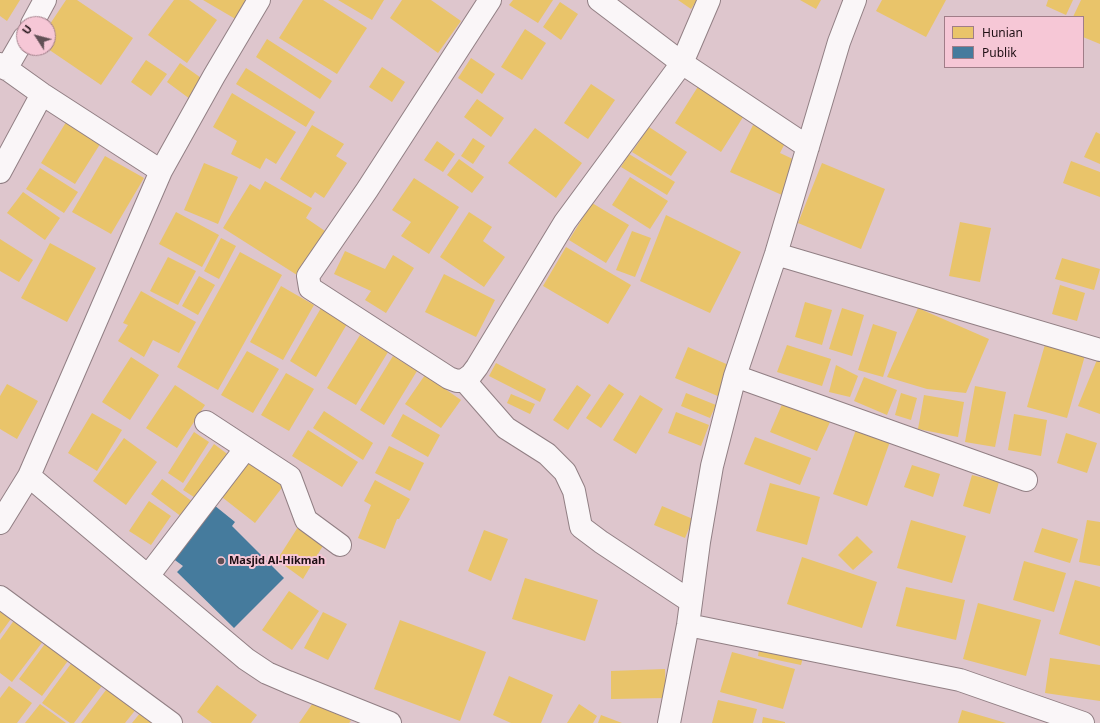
<!DOCTYPE html>
<html>
<head>
<meta charset="utf-8">
<style>
  body { margin:0 }
  #map { position:relative; width:1100px; height:723px; overflow:hidden; background:#dec6cd; font-family:"Noto Sans",sans-serif }
  canvas { display:block }
  .legend { position:absolute; left:944px; top:16px; width:140px; height:52px; box-sizing:border-box; background:#f6c7d6; border:1px solid #a07d88; margin:0; padding:5px 7px; list-style:none; font-size:12px; color:#1e0f14 }
  .legend li { display:flex; align-items:center; gap:8px; height:20px }
  .legend b { width:20px; border:1px solid #a07d88 }
  .north { position:absolute; left:16px; top:16px; width:40px; height:40px; box-sizing:border-box; background:#f6c7d6; border:1px solid #a07d88; border-radius:50%; rotate:306deg; font-size:11px; font-weight:700; line-height:16px; text-align:center; color:#1e0f14 }
  .north::after { content:''; display:block; margin:auto; width:14px; height:18px; background:#614f55; clip-path:polygon(50% 0,100% 100%,50% 72%,0 100%) }
</style>
</head>
<body>
<div id="map">
<canvas width="1100" height="723"></canvas>
<ul class="legend">
<li><b style="height:11px;background:#e9c46a"></b>Hunian</li>
<li><b style="height:11px;background:#457b9d"></b>Publik</li>
</ul>
<div class="north">U</div>
</div>
<script>
const ctx = document.querySelector('canvas').getContext('2d');
ctx.lineJoin = 'round';
function fill(path, color) {
  ctx.fillStyle = color;
  ctx.fill(path, 'evenodd');
}
function shape(rows) {
  const path = new Path2D();
  for (const r of rows) {
    path.moveTo(r[0], r[1]);
    for (let i = 2; i < r.length; i += 2) path.lineTo(r[i], r[i + 1]);
  }
  return path;
}
function strokePath(path, color, width, dash) {
  ctx.strokeStyle = color;
  ctx.lineWidth = width;
  ctx.lineCap = dash ? 'butt' : 'round';
  ctx.setLineDash(dash || []);
  ctx.stroke(path);
}
function write(font, color, halo, rows, align = 'center') {
  ctx.font = font + ' "Noto Sans",sans-serif';
  ctx.lineWidth = 4;
  ctx.setLineDash([]);
  ctx.textBaseline = 'middle';
  ctx.strokeStyle = halo;
  ctx.fillStyle = color;
  for (const [text, x, y, turn = 0] of rows) {
    ctx.save();
    ctx.translate(x, y);
    ctx.rotate((+turn || 0) * Math.PI / 180);
    ctx.textAlign = isNaN(turn) ? turn : align;
    if (halo) ctx.strokeText(text, 0, 0);
    ctx.fillText(text, 0, 0);
    ctx.restore();
  }
}
fill(shape([
  [0,0,20,0,7,21,0,16],
  [66,0,77,0,133,38,101,85,48,49,48,27],
  [174,0,189,0,217,20,187,63,148,35],
  [203,0,258,0,244,24],
  [303,0,323,0,367,28,337,74,279,38],
  [338,0,384,0,372,20],
  [402,0,431,0,461,21,438,53,390,18],
  [513,0,553,0,538,23,509,5],
  [678,0,697,0,691,9],
  [800,0,821,0,816,9],
  [882,0,946,0,926,37,876,11],
  [1048,0,1073,0,1066,15,1046,6],
  [1081,0,1100,0,1100,44,1083,37,1083,17,1073,17],
  [560,2,578,14,561,40,543,27],
  [525,29,546,43,522,80,501,67],
  [267,39,332,81,320,99,256,57],
  [471,58,495,74,482,94,458,78],
  [146,60,167,74,151,96,131,82],
  [180,63,204,80,190,99,167,82],
  [382,67,405,82,392,102,369,87],
  [246,68,315,112,306,127,236,84],
  [591,84,615,100,588,139,564,123],
  [699,85,745,114,721,152,675,123],
  [232,93,296,132,276,164,266,158,260,169,231,154,237,141,213,127],
  [477,99,504,118,491,137,464,117],
  [68,119,102,141,75,184,41,163],
  [312,125,344,144,336,156,347,163,324,198,315,192,311,198,280,179],
  [753,125,786,141,780,153,797,161,782,195,730,172],
  [649,127,687,152,671,176,632,152],
  [535,128,582,163,556,198,508,163],
  [1096,132,1100,134,1100,164,1084,157],
  [473,138,485,146,473,164,461,156],
  [437,141,455,154,443,172,424,160],
  [629,154,675,182,667,195,621,167],
  [105,156,144,178,111,234,72,212],
  [459,159,484,177,472,193,447,175],
  [1071,161,1100,172,1100,197,1063,183],
  [204,163,238,177,218,224,184,210],
  [822,163,885,189,861,249,798,223],
  [40,168,78,192,64,213,26,189],
  [630,177,668,201,650,229,612,205],
  [414,178,459,207,429,254,401,236,411,222,392,210],
  [265,181,312,208,306,218,325,231,297,275,223,228,250,184,260,190],
  [23,192,60,218,45,240,7,213],
  [592,203,629,225,606,263,569,240],
  [176,212,219,235,202,267,159,244],
  [469,212,492,227,483,241,505,257,484,287,440,257],
  [666,215,741,252,710,313,640,281],
  [960,222,991,228,980,282,949,276],
  [632,231,651,238,635,277,616,270],
  [221,238,236,246,219,279,204,271],
  [0,239,33,260,19,282,0,271],
  [50,243,96,268,67,322,21,298],
  [566,247,631,285,608,324,543,286],
  [345,251,385,269,393,255,414,268,386,313,365,300,371,291,334,274],
  [240,252,282,275,218,390,177,367],
  [168,257,196,271,178,305,150,291],
  [1062,258,1100,269,1094,290,1055,279],
  [444,274,495,300,476,337,425,312],
  [199,276,215,285,198,315,182,306],
  [1060,285,1085,293,1077,321,1052,314],
  [281,286,314,305,283,360,250,342],
  [141,291,196,322,179,353,153,340,144,357,118,341,128,325,123,323],
  [805,302,832,310,822,345,795,337],
  [321,308,347,324,316,377,290,361],
  [842,308,864,315,852,356,829,349],
  [918,308,989,339,966,393,927,389,887,377],
  [873,324,897,332,883,377,858,370],
  [360,335,388,352,356,405,327,388],
  [1046,341,1086,352,1067,418,1027,407],
  [787,345,831,359,822,386,777,372],
  [688,347,733,367,720,397,675,378],
  [247,351,279,369,253,413,221,395],
  [1099,355,1100,355,1100,414,1078,406],
  [393,356,417,371,384,425,360,410],
  [131,357,159,375,130,420,102,402],
  [496,363,546,389,540,402,489,376],
  [836,365,858,376,850,397,829,392],
  [286,373,314,389,289,431,261,415],
  [425,375,461,400,441,428,405,404],
  [864,377,897,390,887,415,854,401],
  [7,384,38,401,17,439,0,429,0,396],
  [609,384,624,394,601,428,586,418],
  [175,385,205,405,177,448,146,428],
  [577,385,591,395,568,430,553,420],
  [975,386,1006,392,995,447,965,442],
  [686,393,716,405,710,418,681,406],
  [901,393,917,398,911,420,895,415],
  [511,394,535,404,530,414,507,403],
  [640,395,663,409,636,454,613,440],
  [924,395,964,402,958,437,918,429],
  [783,402,830,422,817,451,770,432],
  [324,411,373,443,363,460,313,428],
  [676,412,709,425,701,446,668,433],
  [92,413,122,430,97,471,68,453],
  [403,414,440,435,428,457,391,436],
  [1014,414,1047,420,1041,456,1008,450],
  [858,424,892,436,867,506,833,494],
  [308,430,358,462,342,487,292,456],
  [194,432,209,442,183,483,168,473],
  [1066,433,1097,443,1087,473,1057,463],
  [755,437,811,458,800,485,744,464],
  [124,438,157,462,126,505,93,481],
  [214,444,230,456,200,501,183,490],
  [389,446,424,463,410,491,375,473],
  [247,457,284,485,255,523,218,494],
  [912,465,940,474,933,497,904,487],
  [972,475,999,482,990,514,963,506],
  [162,479,193,502,182,517,151,494],
  [375,480,410,499,399,519,397,519,385,549,358,538,371,505,364,501],
  [770,483,820,497,807,545,756,531],
  [149,501,171,516,151,545,129,531],
  [662,506,693,519,685,538,654,525],
  [911,520,966,536,952,583,897,568],
  [1087,520,1100,522,1100,566,1079,562],
  [298,527,324,544,303,579,277,560],
  [1042,528,1078,539,1070,563,1034,552],
  [484,530,508,539,491,581,468,571],
  [857,536,873,552,853,570,838,555],
  [802,557,877,582,862,628,787,604],
  [1024,561,1066,573,1054,612,1013,600],
  [525,578,598,600,585,641,512,619],
  [1075,580,1100,587,1100,646,1059,634],
  [906,587,965,600,956,640,896,626],
  [289,591,319,611,292,650,262,630],
  [978,603,1041,620,1026,676,963,659],
  [0,607,13,616,0,634],
  [323,612,347,624,328,660,304,648],
  [15,619,44,640,12,682,0,673,0,640],
  [400,620,486,652,460,721,374,689],
  [47,641,70,658,42,696,19,679],
  [760,644,804,653,801,665,758,656],
  [732,652,795,669,783,709,720,692],
  [1050,658,1100,665,1100,701,1045,693],
  [73,661,104,683,74,723,70,723,42,703],
  [665,669,666,698,611,699,611,671],
  [509,676,553,695,541,723,511,723,493,715],
  [217,685,257,715,251,723,212,723,197,712],
  [9,686,32,703,17,723,0,723,0,698],
  [109,686,137,708,125,723,81,723],
  [317,697,351,721,349,723,299,723],
  [718,700,757,709,753,723,712,723],
  [40,704,66,723,25,723],
  [579,704,597,716,593,723,567,723],
  [962,710,1006,723,958,723],
  [141,712,157,723,132,723],
  [601,715,622,723,598,723],
  [763,717,785,722,785,723,762,723]
]), '#e9c46a');
fill(shape([
  [209,501,235,522,232,526,284,578,234,628,177,572,183,566,168,555]
]), '#457b9d');
const street = shape([
  [490,0,367,190,308,276,310,288,449,378,457,381,464,380,471,375,477,367,565,222,682,63,599,0],
  [709,0,682,63,808,147],
  [32,24,45,0],
  [0,64,42,94,161,171,29,476,246,659,267,673,288,682,390,723],
  [6,69,24,38],
  [161,171,214,76,259,0],
  [0,172,42,94],
  [776,254,1100,350],
  [735,376,1026,480],
  [464,380,506,428,547,454,565,472,574,491,581,527,601,542,690,601],
  [206,422,290,477,306,520,340,545],
  [0,523,29,476],
  [148,576,246,448],
  [0,597,171,723],
  [688,625,960,680,1083,723],
  [669,723,688,625,699,542,712,466,735,376,776,254,839,42,855,0]
]);
strokePath(street, '#917f84', 24);
strokePath(street, '#faf6f8', 22);
for (const [x, y, r, color] of [
  [221,561,4,"#614f55"]
]) {
  const dot = new Path2D();
  dot.arc(x, y, r, 0, 2 * Math.PI);
  ctx.fillStyle = color;
  ctx.fill(dot);
  strokePath(dot, '#f6c7d6', 1.5);
}
write('bold 11px', '#1e0f14', '#f6c7d6', [
  ["Masjid Al-Hikmah",229,561]
], 'left');
</script>
</body>
</html>
